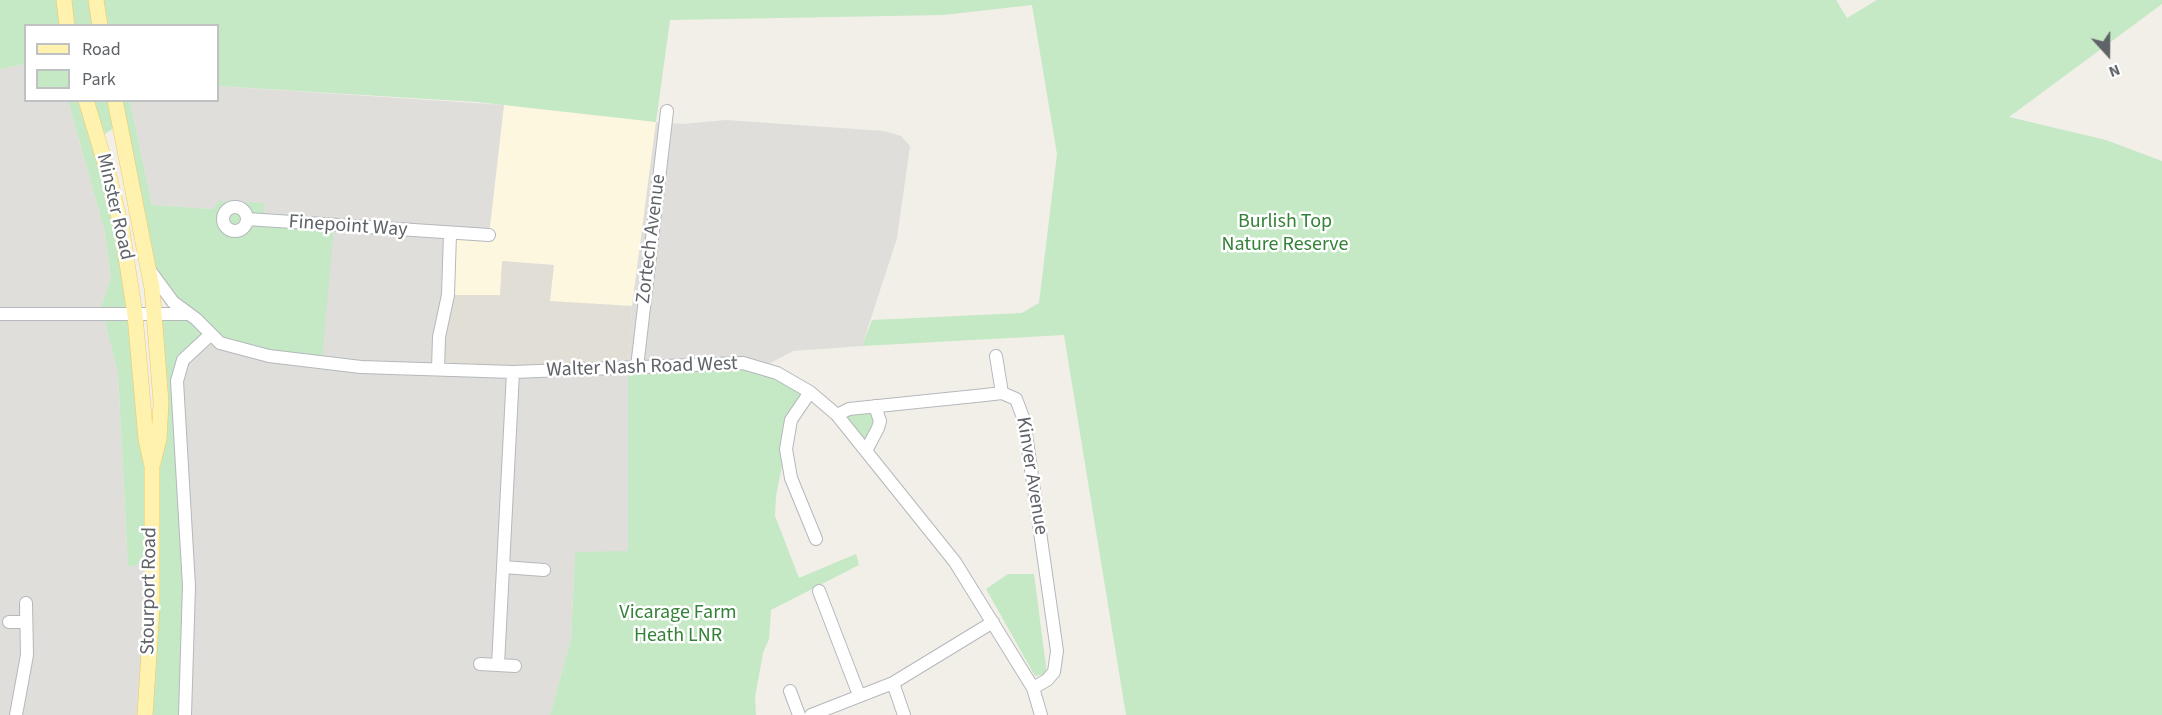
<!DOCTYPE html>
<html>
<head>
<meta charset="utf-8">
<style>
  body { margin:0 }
  #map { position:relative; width:2162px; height:715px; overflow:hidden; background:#f1efe8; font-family:"Source Sans 3",sans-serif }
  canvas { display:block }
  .legend { position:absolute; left:24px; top:24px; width:195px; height:78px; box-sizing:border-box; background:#fff; border:2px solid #bfc1c3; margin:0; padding:8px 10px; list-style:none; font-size:18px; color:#5f6368 }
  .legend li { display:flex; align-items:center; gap:12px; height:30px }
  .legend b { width:30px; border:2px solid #bfc1c3 }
  .north { position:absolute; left:2078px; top:24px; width:60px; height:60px; -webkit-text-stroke:4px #fff; paint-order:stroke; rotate:159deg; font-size:16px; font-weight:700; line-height:24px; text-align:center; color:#5f6368 }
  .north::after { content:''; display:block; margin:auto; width:21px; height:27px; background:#5f6368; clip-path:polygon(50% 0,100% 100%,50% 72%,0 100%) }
</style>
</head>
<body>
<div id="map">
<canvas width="2162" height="715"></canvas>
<ul class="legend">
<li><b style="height:8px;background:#fff2af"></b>Road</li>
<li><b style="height:16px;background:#c5e8c5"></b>Park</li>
</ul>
<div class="north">N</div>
</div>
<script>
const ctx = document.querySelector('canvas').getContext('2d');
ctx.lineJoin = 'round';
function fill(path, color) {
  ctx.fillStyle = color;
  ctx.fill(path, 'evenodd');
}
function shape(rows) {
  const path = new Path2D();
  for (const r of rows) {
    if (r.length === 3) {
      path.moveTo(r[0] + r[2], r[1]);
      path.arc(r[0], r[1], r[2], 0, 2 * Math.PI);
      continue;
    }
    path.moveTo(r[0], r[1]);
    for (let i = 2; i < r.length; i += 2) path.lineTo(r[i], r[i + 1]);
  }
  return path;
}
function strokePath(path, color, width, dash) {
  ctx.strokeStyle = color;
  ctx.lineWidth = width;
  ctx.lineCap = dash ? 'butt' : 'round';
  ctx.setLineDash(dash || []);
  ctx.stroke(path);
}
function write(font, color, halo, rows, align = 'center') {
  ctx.font = font + ' "Source Sans 3",sans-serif';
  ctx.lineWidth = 5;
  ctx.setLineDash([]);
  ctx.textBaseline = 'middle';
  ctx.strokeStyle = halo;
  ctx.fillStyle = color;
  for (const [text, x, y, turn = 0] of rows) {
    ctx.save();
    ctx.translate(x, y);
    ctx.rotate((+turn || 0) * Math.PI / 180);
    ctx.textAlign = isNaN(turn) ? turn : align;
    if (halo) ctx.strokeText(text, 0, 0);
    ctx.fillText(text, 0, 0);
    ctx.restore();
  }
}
fill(shape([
  [504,105,656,122,632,306,550,301,554,265,502,261,500,295,448,295,450,234,489,234]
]), '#fef7e0');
fill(shape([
  [25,64,26,100,68,101,104,229,111,278,101,306,118,373,128,567,152,561,145,715,0,715,0,69],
  [218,86,504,105,489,235,450,234,448,295,628,367,632,306,656,122,682,124,726,120,884,131,901,136,910,146,897,238,862,346,793,351,763,367,628,367,628,552,575,552,571,639,550,715,185,715,177,381,262,220,264,203,213,209,152,205,130,101,218,100]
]), '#e0deda');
fill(shape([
  [502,261,554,265,550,301,632,306,628,367,438,369,448,295,500,295]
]), '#e1ded6');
fill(shape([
  [0,0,1836,0,1847,18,1877,0,2162,0,2162,4,2009,117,2106,140,2162,161,2162,715,1126,715,1064,335,862,346,872,320,1022,313,1039,303,1057,154,1032,5,943,15,670,20,656,122,477,102,218,86,218,26,26,26,25,64,0,69],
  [68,101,130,101,152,205,213,209,219,201,264,203,263,220,334,225,322,362,269,356,209,335,178,372,183,498,185,715,145,715,152,561,128,567,118,373,101,306,111,278,104,229],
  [119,125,158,285,188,314,154,315,159,439,146,439,110,180,98,138],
  [743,363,810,392,791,420,776,496,775,516,799,578,856,554,859,565,771,610,769,639,763,653,755,697,756,715,550,715,571,639,575,552,628,551,628,367],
  [875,406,878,415,867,449,838,416],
  [1008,574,1034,574,1047,674,1035,676,986,589]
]), '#c5e8c5');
const minor = shape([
  [235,219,12],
  [247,219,489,235],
  [151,272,173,302,196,319,220,343,269,356,361,367,513,372,743,363,777,373,810,392,837,415,955,562,1033,688,1041,715],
  [0,314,189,314],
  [996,356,1002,393],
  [637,367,667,111],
  [438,369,439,337,448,295,450,234],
  [810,392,791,420,786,449,791,478,816,539],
  [837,415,849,409,985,395,1002,393,1016,399,1024,420,1057,651,1054,672,1047,680,1033,688],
  [867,449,878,428,880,421,875,406],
  [503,567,544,570],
  [819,591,859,695],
  [9,622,26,622],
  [480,664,515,666],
  [498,665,513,372],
  [893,683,904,715],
  [790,691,799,715],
  [16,715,27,655,26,603],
  [185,715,189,586,177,381,183,360,210,335],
  [811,715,893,683,993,622]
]);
const major = shape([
  [64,0,67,26],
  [96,0,100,26],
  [86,100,110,180,122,230,135,315,146,439,152,466,152,608,145,715],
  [115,100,152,288,161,402,159,439,153,463]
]);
strokePath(minor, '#b5b8bc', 14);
strokePath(major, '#f2c960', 16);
strokePath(minor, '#fff', 12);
strokePath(major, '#fff2af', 15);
write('20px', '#5f6368', '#fff', [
  ["Minster Road",114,207,77],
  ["Finepoint Way",348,227,4],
  ["Zortech Avenue",652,239,-83],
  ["Walter Nash Road West",642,368,-2],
  ["Kinver Avenue",1031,476,81],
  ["Stourport Road",150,591,-89]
]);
write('20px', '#348238', '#fff', [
  ["Burlish Top",1285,223],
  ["Nature Reserve",1285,246],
  ["Vicarage Farm",678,614],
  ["Heath LNR",678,637]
]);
</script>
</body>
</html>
